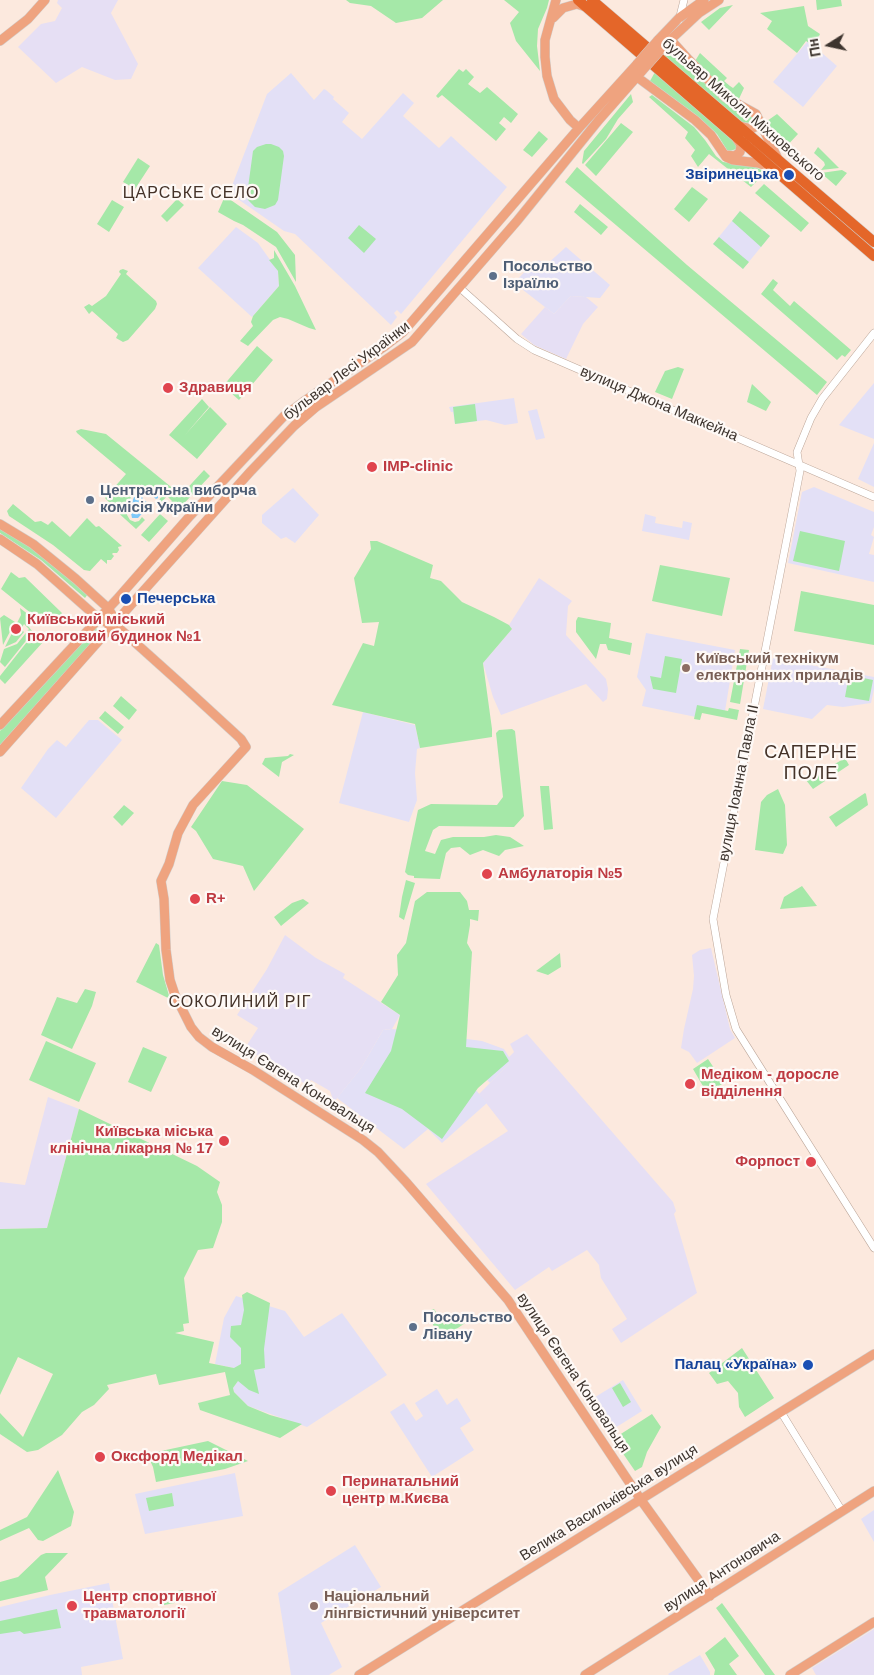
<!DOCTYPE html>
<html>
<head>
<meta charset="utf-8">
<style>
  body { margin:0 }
  #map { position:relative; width:874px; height:1675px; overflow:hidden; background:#fce9de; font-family:Helvetica,sans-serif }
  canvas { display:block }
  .north { position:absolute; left:804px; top:20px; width:50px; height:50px; -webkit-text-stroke:4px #fef9f6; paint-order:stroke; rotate:260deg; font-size:14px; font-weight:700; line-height:20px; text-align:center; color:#3e352f }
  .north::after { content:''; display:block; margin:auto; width:18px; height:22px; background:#3e352f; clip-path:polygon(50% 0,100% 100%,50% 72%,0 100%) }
</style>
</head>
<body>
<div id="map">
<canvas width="874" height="1675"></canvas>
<div class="north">Пн</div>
</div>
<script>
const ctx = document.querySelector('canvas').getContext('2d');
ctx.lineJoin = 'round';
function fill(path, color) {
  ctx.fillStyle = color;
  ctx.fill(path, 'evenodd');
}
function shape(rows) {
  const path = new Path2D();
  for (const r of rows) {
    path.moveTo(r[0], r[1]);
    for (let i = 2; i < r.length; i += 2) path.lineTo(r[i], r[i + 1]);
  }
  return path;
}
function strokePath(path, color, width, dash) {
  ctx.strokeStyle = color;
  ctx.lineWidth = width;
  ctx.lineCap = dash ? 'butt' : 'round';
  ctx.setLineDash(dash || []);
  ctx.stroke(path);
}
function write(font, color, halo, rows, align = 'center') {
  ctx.font = font + ' Helvetica,sans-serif';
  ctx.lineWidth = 4.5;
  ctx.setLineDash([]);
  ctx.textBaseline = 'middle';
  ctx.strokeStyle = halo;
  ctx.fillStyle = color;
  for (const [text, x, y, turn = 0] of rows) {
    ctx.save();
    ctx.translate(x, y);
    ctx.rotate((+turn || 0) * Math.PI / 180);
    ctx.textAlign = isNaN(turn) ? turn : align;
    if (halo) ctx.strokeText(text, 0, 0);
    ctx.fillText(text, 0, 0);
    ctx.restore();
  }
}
fill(shape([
  [58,0,118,0,111,13,138,64,131,79,115,80,82,67,56,83,18,47,41,24,55,21,62,8,57,3],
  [571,296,586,297,598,307,583,324,566,359,534,345,521,334,545,307,554,314],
  [539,578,572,601,568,606,566,635,606,679,608,689,607,699,603,702,586,684,501,715,493,697,483,663,512,629,509,625],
  [285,935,316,958,345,974,343,978,400,1015,392,1029,383,1030,361,1068,334,1102,330,1091,311,1080,307,1085,245,1048,258,1028,237,1015,267,969],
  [711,948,730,1029,735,1038,697,1063,689,1052,681,1048,684,1029,693,989,694,976,692,955,700,950],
  [527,1034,673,1202,676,1211,674,1214,697,1293,621,1343,612,1329,627,1319,601,1278,599,1265,587,1250,552,1271,549,1267,515,1290,426,1184,508,1131,479,1094,509,1064,509,1057,514,1052,510,1044],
  [48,1097,79,1109,47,1228,0,1229,0,1182,25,1185],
  [874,1629,874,1675,816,1675,812,1668]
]), '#e6dff4');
fill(shape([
  [808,41,837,66,803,107,773,82],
  [291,73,314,100,324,89,326,90,334,97,333,99,349,113,342,122,362,139,403,93,414,103,403,116,439,148,451,136,507,187,401,314,397,310,394,313,397,317,391,325,295,234,284,231,232,195,230,191,267,94],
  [740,211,770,236,743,269,713,244],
  [236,227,258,243,278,271,279,286,252,317,198,268],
  [566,247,610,285,600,298,571,296,554,314,514,283,533,263,539,260,546,265],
  [874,383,874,439,839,425],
  [514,398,518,423,505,425,486,420,455,424,453,412,451,412,449,407],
  [537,409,545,438,536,440,528,411],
  [874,443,874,487,858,479],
  [814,487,874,512,874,527,871,535,874,537,869,554,874,555,874,582,788,563,802,492],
  [293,488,319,515,295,543,286,537,281,539,262,523,262,515],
  [645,514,656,517,655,523,682,528,683,521,692,523,689,540,642,531],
  [646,633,735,650,725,711,698,706,696,717,642,706,646,690,637,677],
  [773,658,874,677,874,689,871,703,843,707,827,705,812,719,763,709],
  [363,712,415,725,420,748,417,749,415,773,417,800,409,822,339,803],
  [89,720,98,720,122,740,56,818,21,788,48,749,57,740,66,747],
  [392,1029,404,1030,434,1040,467,1039,482,1041,504,1049,509,1057,509,1064,490,1083,464,1056,475,1089,487,1103,442,1143,428,1129,404,1149,337,1098,361,1068,383,1030],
  [236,1296,285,1311,304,1337,342,1313,387,1375,307,1427,248,1406,234,1392,233,1388,242,1375,234,1368,215,1364,224,1318],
  [623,1380,642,1411,607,1433,587,1402],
  [437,1389,447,1405,457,1398,471,1421,460,1428,474,1450,432,1477,390,1412,404,1403,416,1421,423,1416,415,1403],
  [235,1473,243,1516,145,1534,135,1494],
  [874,1510,874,1542,861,1519],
  [355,1545,381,1587,321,1623,342,1667,329,1675,291,1675,278,1593],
  [109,1583,123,1659,81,1667,82,1675,0,1675,0,1607,50,1595],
  [700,1655,710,1672,710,1675,669,1675,668,1674]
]), '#e3e0f6');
fill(shape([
  [346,0,443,0,422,18,396,23,371,6,350,3],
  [504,0,549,0,547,8,538,29,537,46,540,71,516,41,510,23,519,12],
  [816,0,841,0,842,6,817,10],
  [733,5,709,30,701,22,720,8],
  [804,6,808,26,820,34,814,46,806,41,797,53,767,29,772,21,760,13],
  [670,49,719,97,748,111,753,117,751,123,741,122,663,57],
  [700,53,727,78,724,81,730,86,733,88,739,82,744,88,738,101,730,97,695,61],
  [459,69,463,72,466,69,474,77,468,84,480,93,487,87,518,114,511,123,504,117,499,123,506,129,496,141,442,95,438,98,436,96],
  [655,72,737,144,736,149,730,151,727,150,717,134,696,115,650,81],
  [631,94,633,102,618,119,606,139,583,164,582,163,584,151],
  [652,95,694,127,705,140,716,156,723,162,750,165,766,172,751,187,709,154,698,167,691,156,695,150,685,138,688,132,649,97],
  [777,114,798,134,784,149,776,139,767,121],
  [621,123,633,132,596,176,585,165],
  [539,131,548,139,532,157,523,150],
  [266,144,271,144,279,147,283,151,284,156,278,200,275,205,265,209,255,207,248,200,247,195,253,151,257,147],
  [818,147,839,168,821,170,825,165,824,162,814,153],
  [138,158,150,166,135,189,123,182],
  [577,167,687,265,827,382,817,395,565,182],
  [842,170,847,173,836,186,821,173],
  [764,184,809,223,801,232,755,193],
  [692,187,708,199,689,222,674,209],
  [225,196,277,232,295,255,296,282,276,247,243,225,234,221,218,212],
  [177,199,184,205,167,222,161,216],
  [112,200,124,207,109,232,97,224],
  [580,204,608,227,601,235,574,212],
  [740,211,770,236,761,247,732,221],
  [359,225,376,239,364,253,348,238],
  [719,237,749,262,743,269,713,244],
  [274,250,295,286,316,330,309,328,288,319,280,317,273,320,248,346,240,341,253,326,251,322,253,316,279,286,278,271,269,260,274,258],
  [123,269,128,271,126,274,156,301,157,304,155,309,128,340,123,342,116,338,118,334,92,311,89,314,84,307,89,304,92,306,106,296,121,274,119,272,120,270],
  [773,279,778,283,773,290,790,306,794,301,851,350,845,357,842,355,837,360,761,294],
  [257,346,273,360,239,400,223,386],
  [678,367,684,369,672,399,655,392,665,371],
  [752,384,771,402,766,411,747,402],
  [202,399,209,407,185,435,210,407,227,424,197,459,169,435],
  [475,404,477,421,455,424,453,407],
  [81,429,106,434,181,495,204,470,210,476,173,515,166,509,172,501,167,496,160,504,158,502,161,497,162,493,157,487,143,488,136,491,132,494,127,508,127,515,130,520,135,522,139,521,142,517,145,520,136,529,114,509,114,507,105,498,126,474,77,433,76,431],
  [13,504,35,522,41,521,48,525,52,521,70,537,87,518,96,527,99,526,122,546,118,547,119,550,117,553,113,553,112,554,114,556,111,560,107,560,107,564,101,559,90,571,84,570,53,545,9,516,7,511],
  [160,514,168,521,149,542,141,535],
  [0,529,8,534,12,535,28,544,88,594,85,598,41,560,0,533],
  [800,531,845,541,839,571,793,561],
  [370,541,377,541,433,565,430,578,441,581,462,602,494,617,509,625,512,629,483,663,492,729,492,737,420,748,415,724,332,705,363,643,374,646,379,622,362,623,354,578,371,549],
  [660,565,730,578,722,616,652,601],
  [11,572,19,578,25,577,62,613,52,625,41,613,37,618,1,589],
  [801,591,874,605,874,645,794,631],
  [20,608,34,619,28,626,33,632,5,667,0,662,4,649,17,644,29,629,24,624,21,629,24,632,16,642,5,647,21,615],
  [4,615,15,622,3,645,0,618],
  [578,617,611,623,609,638,632,643,630,655,608,650,606,644,600,644,596,659,576,632,576,621],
  [96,628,101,632,0,745,0,731],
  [34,633,43,642,5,684,0,679,0,676],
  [740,649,749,650,740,704,730,702],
  [665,656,682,659,676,693,653,689,650,676,661,678],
  [849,675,873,680,869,701,845,697],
  [121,696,137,710,129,720,113,706],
  [697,705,728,711,729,708,739,710,737,720,702,713,700,720,694,719],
  [105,711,124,727,118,734,99,718],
  [512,729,515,731,524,816,514,827,439,826,433,830,425,851,435,854,441,840,453,837,484,837,496,835,510,837,524,846,505,850,499,856,483,850,470,855,460,847,451,848,446,853,440,879,414,878,414,876,408,875,405,872,418,810,431,804,497,805,503,797,496,733,499,730],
  [290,754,294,755,282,762,279,777,262,764,265,758,288,756],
  [845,758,849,765,813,789,806,780,823,774,828,768],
  [222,781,247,785,304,829,254,891,243,866,213,859,196,831,191,827],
  [540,786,549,786,553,829,544,830],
  [778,789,785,805,787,845,783,854,755,850,761,802,767,795],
  [865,793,866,794,868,805,836,827,829,817],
  [124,805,134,813,122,826,113,817],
  [406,880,415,883,404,920,399,917,402,897],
  [802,886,817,906,780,909,784,897],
  [427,892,460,892,467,901,469,910,479,910,478,921,470,919,470,925,467,943,472,952,466,1047,503,1051,509,1061,478,1088,442,1139,402,1109,365,1093,391,1051,400,1015,381,1002,398,975,397,955,406,943,415,901],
  [303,899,309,903,281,926,274,917,292,903],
  [156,943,159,945,163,975,170,999,136,982],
  [560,953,561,967,548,975,536,971],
  [85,989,96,992,92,1006,72,1049,41,1035,57,997,77,1003],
  [46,1041,96,1063,79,1102,29,1080],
  [143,1047,167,1057,151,1092,128,1082],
  [708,1059,724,1083,707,1093,693,1069],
  [79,1109,197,1166,220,1182,217,1192,222,1205,222,1222,213,1248,198,1250,184,1278,189,1323,183,1324,184,1331,175,1333,214,1342,209,1363,234,1368,241,1364,241,1348,230,1337,231,1326,241,1325,244,1310,242,1295,247,1292,270,1303,264,1349,265,1368,254,1370,259,1394,249,1390,238,1381,233,1388,234,1392,248,1406,270,1415,302,1424,280,1438,200,1410,198,1403,230,1395,225,1372,159,1385,156,1374,107,1385,109,1389,94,1405,82,1412,62,1435,38,1450,27,1452,0,1434,0,1413,23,1437,53,1374,18,1357,0,1395,0,1229,47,1228],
  [434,1309,444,1325,463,1313,468,1321,442,1339,425,1312],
  [742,1348,774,1398,745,1417,739,1407,738,1393,728,1381,717,1384,709,1373],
  [620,1383,631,1402,623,1407,612,1388],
  [652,1414,661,1427,647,1452,642,1467,635,1471,613,1439],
  [208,1441,248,1461,225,1469,156,1482,153,1467,147,1454],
  [58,1470,74,1512,71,1526,43,1541,38,1540,29,1528,0,1541,0,1530,27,1517],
  [172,1493,174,1506,149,1511,146,1498],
  [46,1553,68,1553,45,1577,48,1590,0,1601,0,1582,18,1577,41,1555],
  [183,1590,185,1601,164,1605,161,1594],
  [722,1603,775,1675,765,1675,716,1608],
  [57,1609,61,1628,24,1634,20,1631,0,1634,0,1621],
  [725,1637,739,1656,729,1664,737,1675,714,1675,715,1670,705,1653]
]), '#a5e8a8');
fill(shape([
  [152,489,158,491,158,498,156,499,147,491,142,498,150,505,138,518,132,518,130,508,134,497,142,490]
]), '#7dc8f9');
const minor = shape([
  [679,20,684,0],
  [460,288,517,339,534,350,874,497],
  [874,333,822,399,811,418,797,452,800,471,713,919,726,995,736,1029,874,1248],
  [781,1412,842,1511]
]);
const major = shape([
  [556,0,545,40,545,57,547,76,554,99,570,120,579,128],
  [553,18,563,8,577,4,586,7],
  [658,40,679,18,704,0],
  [671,40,689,60,725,97,756,114,777,157],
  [0,41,28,19,45,0],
  [667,43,699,13,719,0],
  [637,77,695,120,711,135,726,157,733,160,758,163,770,167],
  [740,126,751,129,755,127,758,119,756,114],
  [726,155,735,156,740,152,741,145,737,139],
  [0,524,33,544,76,579,108,608,118,625],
  [0,539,37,564,99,619,120,629,179,682,241,739,246,747,193,805,178,833,169,864,161,881,164,899,166,950,170,980,175,995,191,1027,199,1037,212,1047,253,1070,363,1140,378,1152,406,1182,508,1300,641,1500,710,1596],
  [0,725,118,598,189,517,284,416,303,402,385,346,403,332,579,128,637,64],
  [0,752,112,626,250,472,294,426,316,407,412,342,517,221,598,121,642,71],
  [359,1675,874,1354],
  [585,1675,874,1491],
  [790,1675,874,1622]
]);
const highway = shape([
  [578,0,874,256],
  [592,0,874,242]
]);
strokePath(minor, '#bda79a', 8);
strokePath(major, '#d1cfcd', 10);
strokePath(highway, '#d1cfcd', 11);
strokePath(minor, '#fff', 7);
strokePath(major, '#efa37f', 9);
strokePath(highway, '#e46629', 10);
const majorBridge = shape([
  [637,64,658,40],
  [642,71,665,45]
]);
strokePath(majorBridge, '#d1cfcd', 10, []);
strokePath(majorBridge, '#efa37f', 9);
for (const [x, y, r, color] of [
  [789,175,6,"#1a4fb4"],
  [493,276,5,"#5c6f8a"],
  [168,388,6,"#e0444e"],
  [372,467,6,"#e0444e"],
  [90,500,5,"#5c6f8a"],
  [126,599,6,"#1a4fb4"],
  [16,629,6,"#e0444e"],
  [686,668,5,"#8d6e63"],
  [487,874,6,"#e0444e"],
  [195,899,6,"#e0444e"],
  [690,1084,6,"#e0444e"],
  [224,1141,6,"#e0444e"],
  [811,1162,6,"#e0444e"],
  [413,1327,5,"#5c6f8a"],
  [808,1365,6,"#1a4fb4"],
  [100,1457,6,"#e0444e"],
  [331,1491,6,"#e0444e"],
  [72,1606,6,"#e0444e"],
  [314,1606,5,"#8d6e63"]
]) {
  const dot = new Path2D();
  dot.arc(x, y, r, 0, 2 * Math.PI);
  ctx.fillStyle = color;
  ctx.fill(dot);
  strokePath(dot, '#fef9f6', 2);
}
write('15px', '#3e352f', '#fef9f6', [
  ["бульвар Миколи Міхновського",743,110,41],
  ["бульвар Лесі Українки",347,371,-37],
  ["вулиця Джона Маккейна",659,404,23],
  ["вулиця Іоанна Павла II",739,783,-79],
  ["вулиця Євгена Коновальця",293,1080,32],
  ["вулиця Євгена Коновальця",573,1373,56],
  ["Велика Васильківська вулиця",609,1503,-32],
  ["вулиця Антоновича",722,1572,-33]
]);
write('bold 15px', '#164399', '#fef9f6', [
  ["Звіринецька",778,175],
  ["Печерська",137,599,"left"],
  ["Палац «Україна»",797,1365]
], 'right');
write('bold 15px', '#4e5e75', '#fef9f6', [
  ["Посольство",503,267],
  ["Ізраїлю",503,284],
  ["Центральна виборча",100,491],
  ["комісія України",100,508],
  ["Посольство",423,1318],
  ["Лівану",423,1335]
], 'left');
write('bold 15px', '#be3a42', '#fef9f6', [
  ["Здравиця",179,388],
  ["IMP-clinic",383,467],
  ["Київський міський",27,620],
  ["пологовий будинок №1",27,637],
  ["Амбулаторія №5",498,874],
  ["R+",206,899],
  ["Медіком - доросле",701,1075],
  ["відділення",701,1092],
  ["Київська міська",213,1132,"right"],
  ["клінічна лікарня № 17",213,1149,"right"],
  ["Форпост",800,1162,"right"],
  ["Оксфорд Медікал",111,1457],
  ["Перинатальний",342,1482],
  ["центр м.Києва",342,1499],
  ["Центр спортивної",83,1597],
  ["травматології",83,1614]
], 'left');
write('bold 15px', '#785e54', '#fef9f6', [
  ["Київський технікум",696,659],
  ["електронних приладів",696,676],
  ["Національний",324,1597],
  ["лінгвістичний університет",324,1614]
], 'left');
ctx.letterSpacing = '1px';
write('16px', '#443228', '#fef9f6', [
  ["ЦАРСЬКЕ СЕЛО",191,194],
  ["СОКОЛИНИЙ РІГ",240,1003]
]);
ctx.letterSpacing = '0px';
ctx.letterSpacing = '1px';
write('18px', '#443228', '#fef9f6', [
  ["САПЕРНЕ",811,753],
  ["ПОЛЕ",811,774]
]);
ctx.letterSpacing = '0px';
</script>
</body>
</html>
